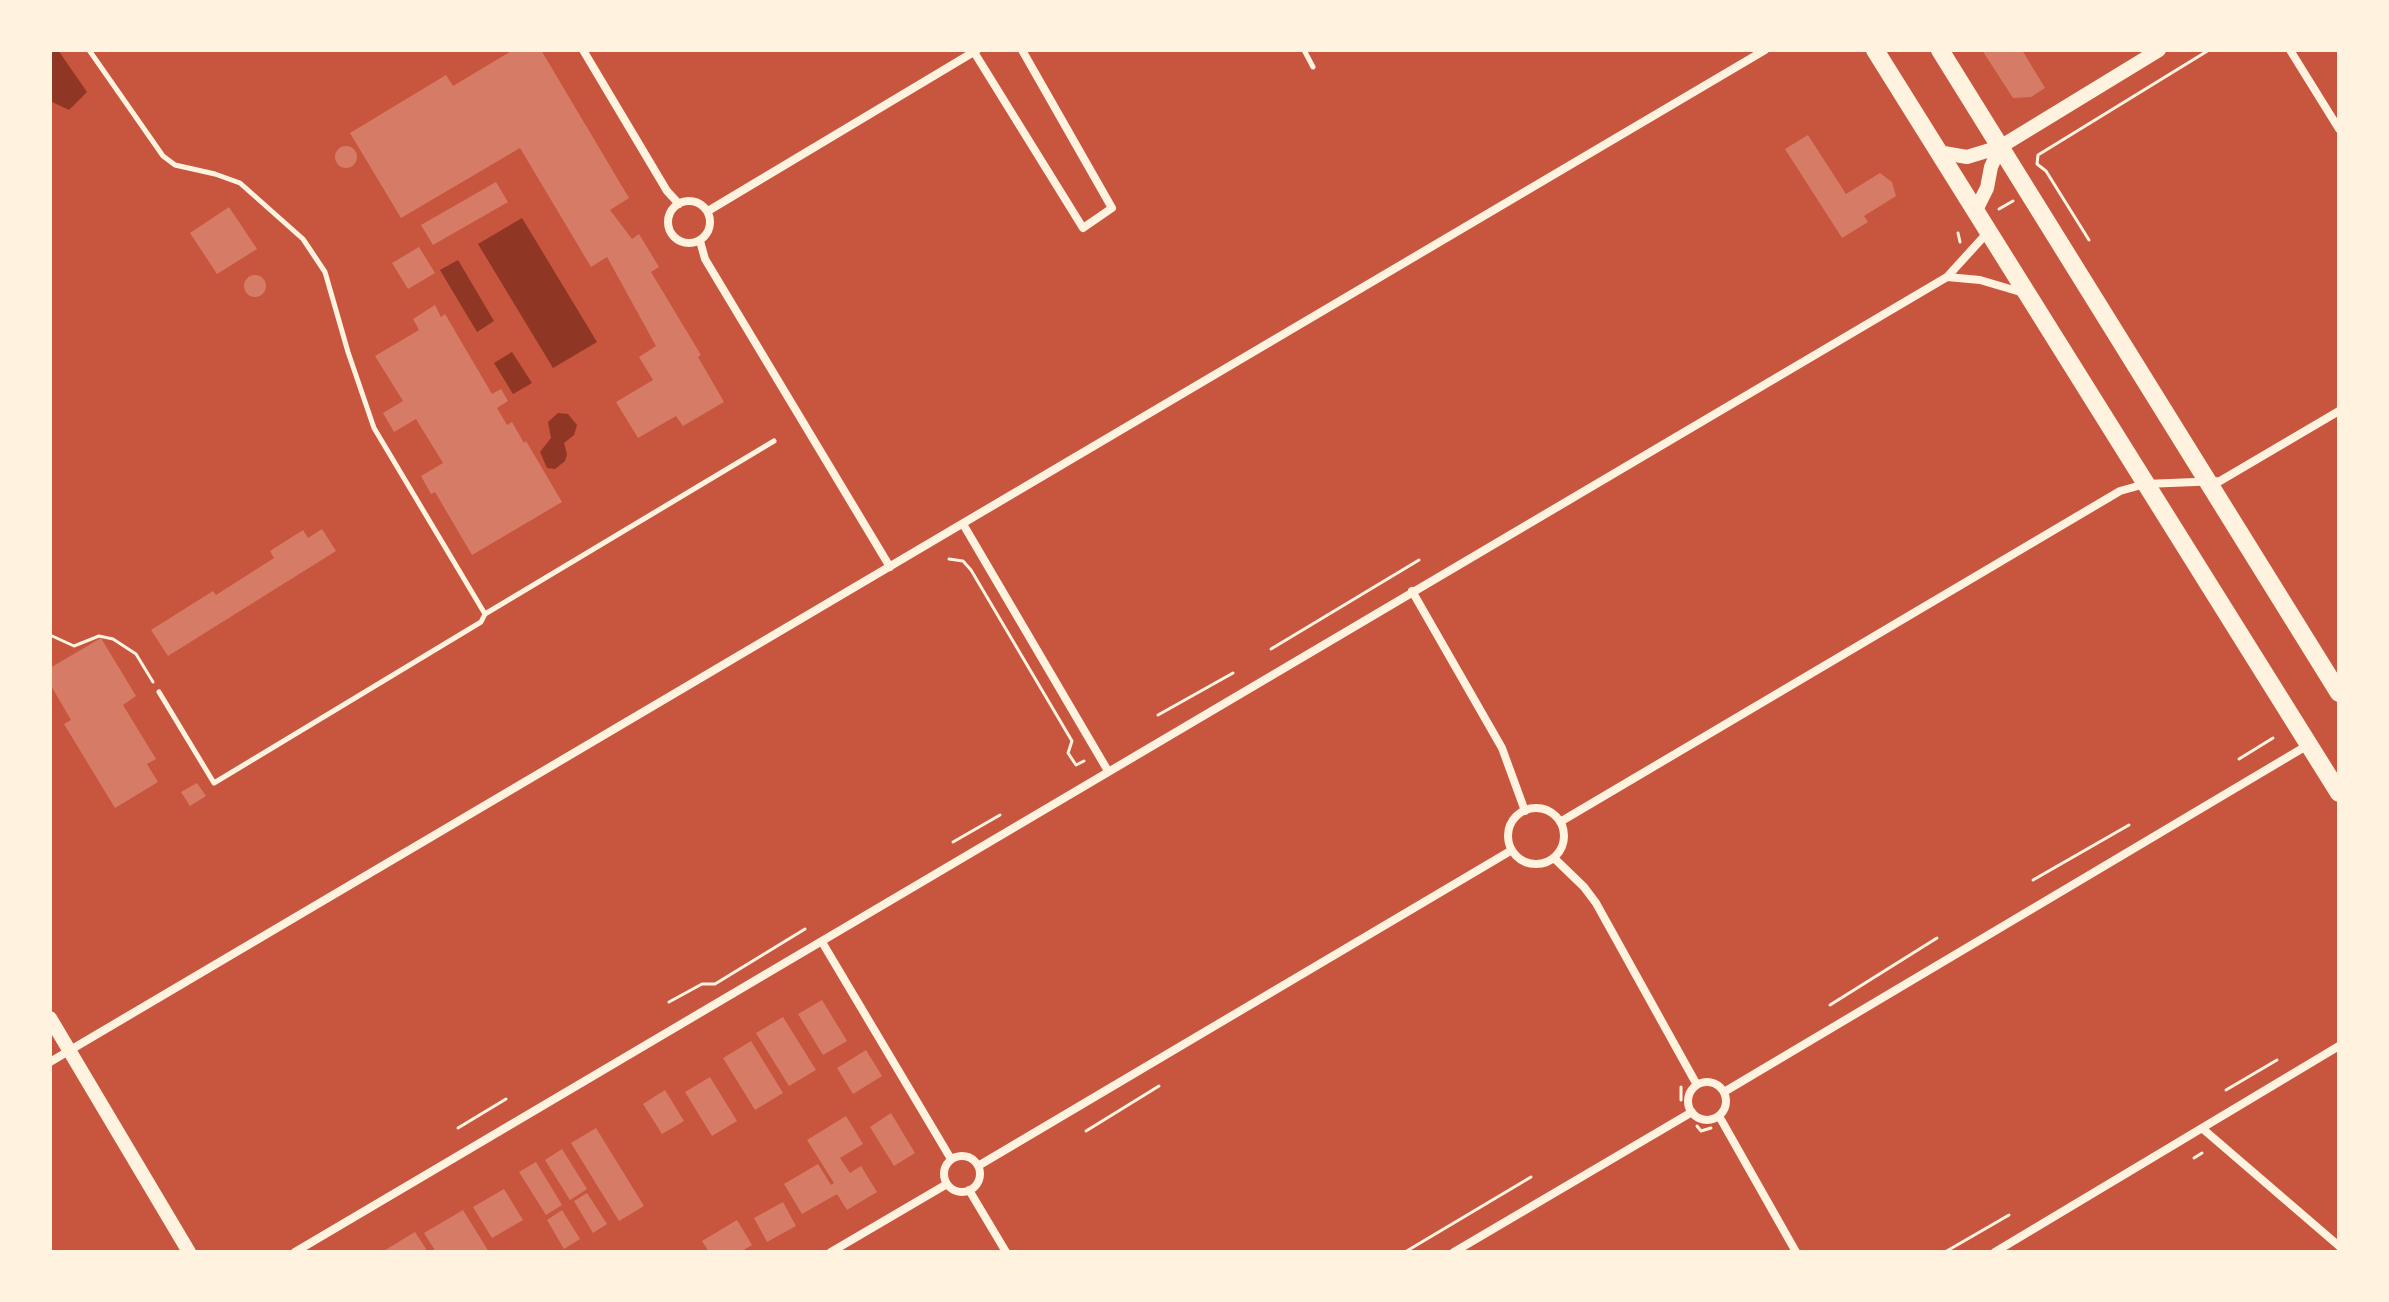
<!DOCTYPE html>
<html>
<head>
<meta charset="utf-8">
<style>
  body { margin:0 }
  #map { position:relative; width:2389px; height:1302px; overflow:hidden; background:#c8553d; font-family:Spectral,serif }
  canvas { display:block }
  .frame { position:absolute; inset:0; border:52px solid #fff3e0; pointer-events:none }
</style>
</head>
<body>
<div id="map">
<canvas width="2389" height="1302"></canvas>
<div class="frame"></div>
</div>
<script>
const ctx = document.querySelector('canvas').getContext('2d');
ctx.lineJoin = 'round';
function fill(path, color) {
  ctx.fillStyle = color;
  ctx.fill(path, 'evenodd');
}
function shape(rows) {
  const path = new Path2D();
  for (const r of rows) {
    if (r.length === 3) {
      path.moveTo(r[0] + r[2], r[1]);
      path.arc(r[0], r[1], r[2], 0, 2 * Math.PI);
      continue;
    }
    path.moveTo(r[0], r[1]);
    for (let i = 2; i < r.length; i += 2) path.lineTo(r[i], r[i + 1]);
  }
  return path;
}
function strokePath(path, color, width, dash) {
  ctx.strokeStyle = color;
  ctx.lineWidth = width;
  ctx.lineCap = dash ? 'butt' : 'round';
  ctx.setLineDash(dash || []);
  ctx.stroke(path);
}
fill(shape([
  [50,50,58,50,87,92,69,110,50,101],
  [522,218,597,342,553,368,478,244],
  [458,260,494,321,477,332,440,270],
  [512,352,532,383,513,394,494,363],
  [558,413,568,414,577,425,574,435,564,443,567,454,565,461,555,469,547,468,540,452,551,438,548,422]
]), '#8f3625');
fill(shape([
  [513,50,541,50,629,198,610,210,632,239,639,234,659,267,651,272,701,355,698,357,724,402,683,426,676,416,638,438,616,402,653,380,639,357,656,346,607,257,591,267,520,148,401,218,350,133,446,75,453,86],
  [1982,50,2022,50,2045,88,2031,97,2013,98],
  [1808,135,1846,194,1880,173,1892,182,1896,196,1864,216,1868,222,1842,238,1785,149],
  [346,157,11],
  [496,182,508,202,433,245,421,225],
  [229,207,257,249,217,274,190,233],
  [419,247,435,273,408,289,392,263],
  [255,286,11],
  [435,305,441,317,445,314,492,394,501,389,508,401,497,408,507,425,512,422,524,443,526,441,562,502,472,555,435,492,431,494,421,476,443,463,416,419,394,432,383,413,403,401,375,356,419,330,413,319],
  [322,529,336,551,168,656,151,630,213,591,216,595,274,558,270,551,303,530,308,538],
  [101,638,136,696,123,705,156,759,147,764,158,782,115,808,64,724,71,720,50,684,52,673,50,668],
  [197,783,206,796,190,806,181,792],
  [822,1000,847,1041,823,1055,798,1014],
  [783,1017,816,1070,789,1086,756,1033],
  [751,1041,783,1093,755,1110,723,1058],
  [866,1050,882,1076,853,1094,837,1068],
  [710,1077,737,1121,712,1136,685,1092],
  [665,1090,684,1121,662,1134,643,1104],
  [891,1113,915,1153,894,1166,870,1127],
  [846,1116,863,1144,840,1158,850,1173,861,1166,877,1192,847,1210,837,1194,802,1214,784,1184,818,1164,831,1185,834,1183,807,1140],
  [596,1128,644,1206,619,1221,571,1143],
  [562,1149,587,1189,570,1200,545,1160],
  [536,1162,562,1205,546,1215,519,1172],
  [504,1189,523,1220,492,1238,473,1207],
  [587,1193,607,1224,593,1233,574,1201],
  [783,1202,796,1226,767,1242,754,1218],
  [463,1210,489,1252,436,1252,424,1233],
  [562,1210,580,1239,564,1249,547,1220],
  [737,1220,752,1245,740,1252,709,1252,702,1241],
  [415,1232,428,1252,382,1252]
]), '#d67c66');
strokePath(shape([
  [1999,209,2013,201],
  [1958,233,1960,242],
  [2089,240,2046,171,2037,164,2038,155,2209,50],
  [949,559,963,561,971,570,1072,741,1068,753,1076,765,1084,761],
  [50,635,74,646,99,636,113,639,136,654,153,682],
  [1271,649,1419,560],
  [1158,715,1233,673],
  [2239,759,2273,738],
  [953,842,1000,815],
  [2033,880,2129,825],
  [669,1002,702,984,715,984,805,929],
  [1830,1005,1937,938],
  [1681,1087,1681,1100],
  [2226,1090,2277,1060],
  [1697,1126,1701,1131,1711,1128],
  [458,1128,506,1099],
  [1086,1131,1159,1086],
  [2194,1158,2202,1153],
  [1405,1252,1531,1177],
  [1945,1252,2009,1215]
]), '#fff3e0', 3);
strokePath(shape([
  [89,50,163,156,175,165,215,174,240,183,303,239,325,272,348,352,374,428,485,614],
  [1304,50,1313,67],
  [159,692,214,783,481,622,485,614,774,441]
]), '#fff3e0', 5);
strokePath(shape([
  [583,50,667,191,679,204],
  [2290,50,2339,129],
  [974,52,1083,228,1112,208,1022,50],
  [689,222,21],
  [708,211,977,50],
  [700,241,705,259,890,567],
  [1947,277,1980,280,2024,293],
  [963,524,1108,771],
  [1412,591,1502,748,1525,811],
  [1536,836,28],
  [1560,822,2120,491,2145,484,2220,481,2339,411],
  [1554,858,1584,887,1596,903,1697,1085],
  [822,942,951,1159],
  [50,1062,1765,50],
  [1707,1101,19],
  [1724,1092,2308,745],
  [1719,1116,1796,1252],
  [2203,1129,2339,1246],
  [962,1174,18],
  [978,1166,1512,850],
  [969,1190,1006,1252],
  [295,1252,1947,277,1988,232],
  [831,1252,947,1184],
  [1454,1252,1692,1112],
  [1995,1252,2339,1046]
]), '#fff3e0', 8);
strokePath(shape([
  [1938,152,1967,157,2000,147,2159,50],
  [1975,212,1987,188,1991,167,2000,147]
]), '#fff3e0', 14);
strokePath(shape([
  [50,1018,189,1252]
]), '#fff3e0', 14);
strokePath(shape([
  [1875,50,2339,793],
  [1940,50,2339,693]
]), '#fff3e0', 18);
</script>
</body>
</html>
